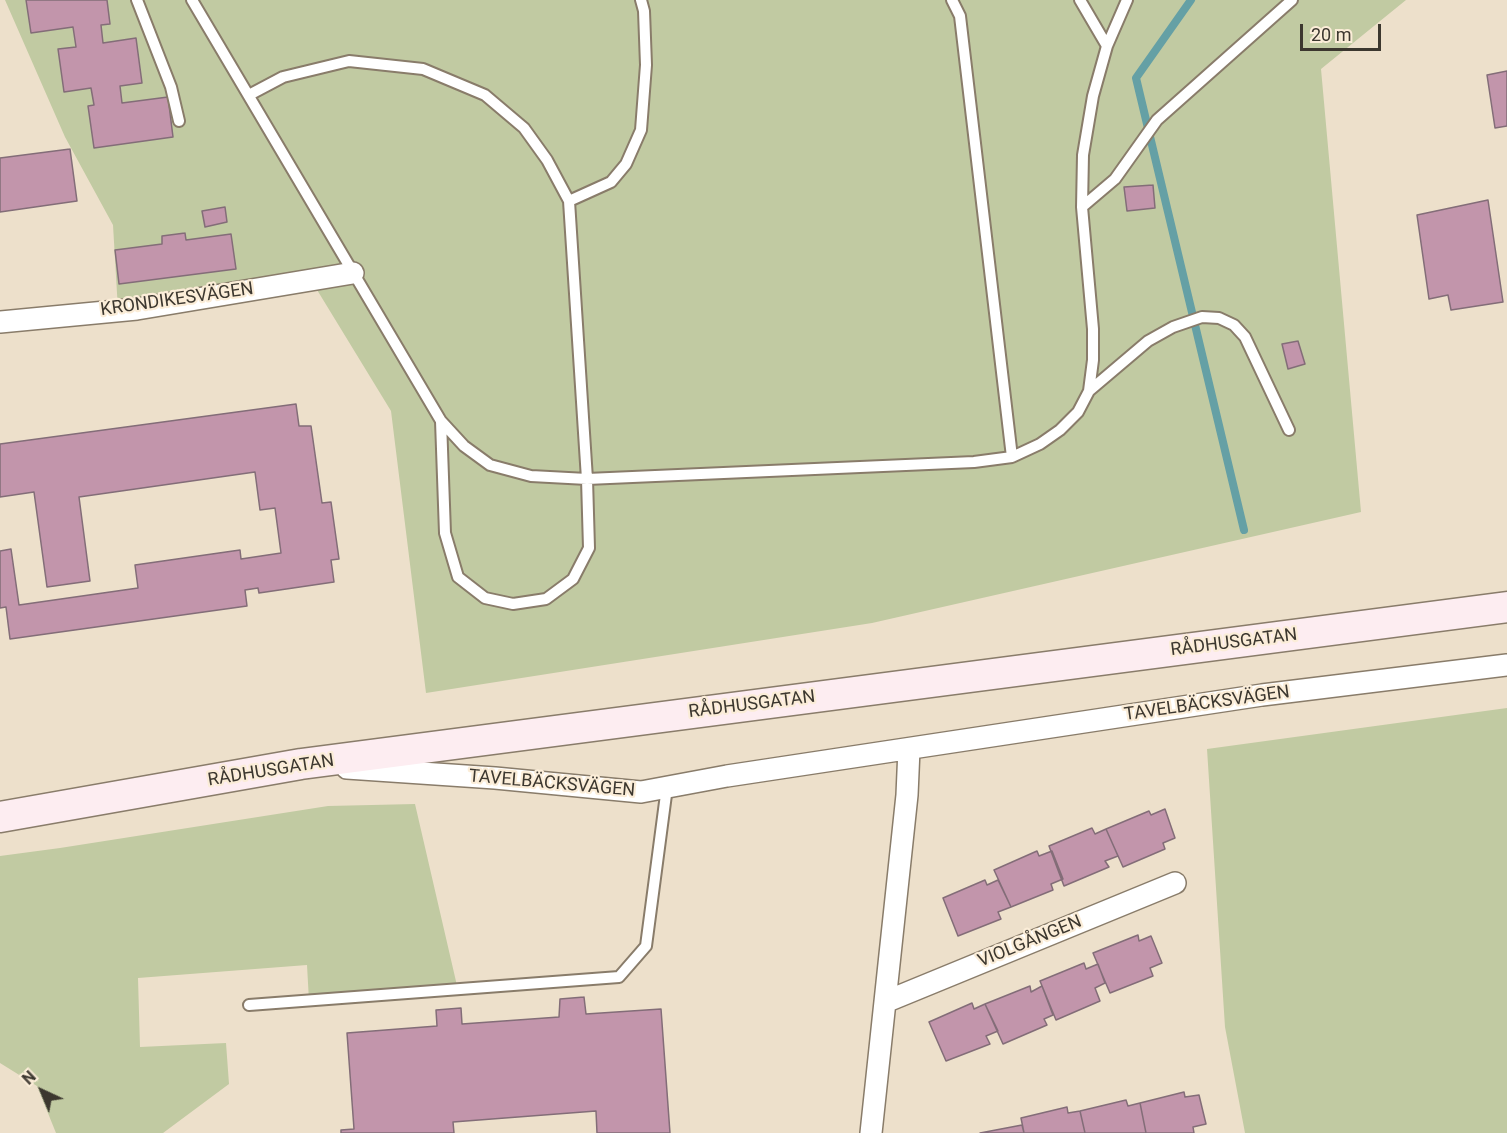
<!DOCTYPE html>
<html>
<head>
<meta charset="utf-8">
<style>
  body { margin:0 }
  #map { position:relative; width:1507px; height:1133px; overflow:hidden; background:#ede0cb; font-family:Roboto,sans-serif }
  canvas { display:block }
  .north { position:absolute; left:12px; top:1061px; width:60px; height:60px; -webkit-text-stroke:4px #fbedd8; paint-order:stroke; rotate:316deg; font-size:16px; font-weight:700; line-height:24px; text-align:center; color:#3c372f }
  .north::after { content:''; display:block; margin:auto; width:21px; height:27px; background:#3c372f; clip-path:polygon(50% 0,100% 100%,50% 72%,0 100%) }
  .scale { position:absolute; left:1300px; top:24px; width:81px; height:27px; box-sizing:border-box; border:3px solid #3c372f; border-top:0; padding-left:8px; font-size:18px; line-height:21px; white-space:nowrap; color:#3c372f; -webkit-text-stroke:4px #fbedd8; paint-order:stroke }
</style>
</head>
<body>
<div id="map">
<canvas width="1507" height="1133"></canvas>
<div class="north">N</div>
<div class="scale">20 m</div>
</div>
<script>
const ctx = document.querySelector('canvas').getContext('2d');
ctx.lineJoin = 'round';
function fill(path, color) {
  ctx.fillStyle = color;
  ctx.fill(path, 'evenodd');
}
function shape(rows) {
  const path = new Path2D();
  for (const r of rows) {
    path.moveTo(r[0], r[1]);
    for (let i = 2; i < r.length; i += 2) path.lineTo(r[i], r[i + 1]);
  }
  return path;
}
function strokePath(path, color, width, dash) {
  ctx.strokeStyle = color;
  ctx.lineWidth = width;
  ctx.lineCap = dash ? 'butt' : 'round';
  ctx.setLineDash(dash || []);
  ctx.stroke(path);
}
function write(font, color, halo, rows, align = 'center') {
  ctx.font = font + ' Roboto,sans-serif';
  ctx.lineWidth = 4.5;
  ctx.setLineDash([]);
  ctx.textBaseline = 'middle';
  ctx.strokeStyle = halo;
  ctx.fillStyle = color;
  for (const [text, x, y, turn = 0] of rows) {
    ctx.save();
    ctx.translate(x, y);
    ctx.rotate((+turn || 0) * Math.PI / 180);
    ctx.textAlign = isNaN(turn) ? turn : align;
    if (halo) ctx.strokeText(text, 0, 0);
    ctx.fillText(text, 0, 0);
    ctx.restore();
  }
}
fill(shape([
  [5,0,1406,0,1321,69,1361,512,872,623,426,693,391,411,311,280,118,310,113,225,65,137],
  [1507,708,1507,1133,1245,1133,1225,1027,1207,749],
  [415,804,458,990,309,1001,307,965,138,978,140,1047,226,1043,229,1084,163,1133,56,1133,37,1086,0,1063,0,856,60,848,328,806]
]), '#c1caa2');
strokePath(shape([
  [1191,0,1136,78,1244,530]
]), '#65a0a5', 8);
const building = shape([
  [26,0,107,0,110,24,101,25,103,43,136,38,142,83,120,86,122,103,168,97,173,137,94,148,88,106,94,105,91,88,64,92,58,49,76,47,73,27,31,33,26,0],
  [1507,71,1507,126,1495,128,1487,75,1507,71],
  [70,149,77,201,0,212,0,158,70,149],
  [1153,185,1155,208,1127,211,1124,187,1153,185],
  [1488,200,1503,302,1451,310,1448,295,1429,299,1417,215,1488,200],
  [225,207,227,222,205,227,202,211,225,207],
  [185,233,186,240,231,234,236,269,119,284,115,250,162,244,162,236,185,233],
  [1298,341,1305,364,1288,369,1282,344,1298,341],
  [296,404,299,426,311,426,322,503,331,502,339,559,331,560,334,582,259,593,258,588,245,590,247,606,10,639,6,607,0,608,0,551,11,549,19,605,138,588,135,565,240,550,241,559,281,553,275,508,260,510,255,472,79,497,90,581,47,587,34,492,0,497,0,444,296,404],
  [1165,809,1175,838,1163,843,1165,849,1123,867,1106,829,1149,811,1151,815,1165,809],
  [1092,828,1095,834,1106,829,1118,856,1105,861,1109,867,1064,886,1049,846,1092,828],
  [1037,851,1039,856,1052,851,1063,879,1051,884,1053,890,1011,907,994,870,1037,851],
  [985,880,987,885,998,880,1011,907,998,912,1001,919,958,936,943,898,985,880],
  [1138,935,1139,941,1151,936,1162,963,1150,968,1153,976,1110,993,1093,953,1138,935],
  [1084,963,1086,969,1098,964,1105,983,1095,988,1100,1001,1056,1020,1040,981,1084,963],
  [1030,986,1031,992,1042,986,1053,1015,1044,1019,1047,1025,1003,1044,985,1004,1030,986],
  [584,997,586,1014,661,1009,670,1133,597,1133,596,1111,453,1122,454,1133,341,1133,341,1130,354,1129,347,1033,437,1026,436,1010,461,1008,462,1024,559,1017,560,999,584,997],
  [972,1003,974,1009,985,1004,998,1031,986,1036,990,1044,946,1061,929,1022,972,1003],
  [1184,1092,1185,1097,1199,1095,1206,1124,1193,1127,1194,1133,1146,1133,1140,1103,1184,1092],
  [1126,1100,1128,1106,1140,1103,1146,1133,1085,1133,1080,1111,1126,1100],
  [1067,1107,1068,1113,1080,1111,1085,1133,1024,1133,1021,1118,1067,1107],
  [1022,1125,1024,1133,980,1133,1022,1125]
]);
fill(building, '#c295ab');
strokePath(building, '#836d78', 1.5);
const lane = shape([
  [137,0,171,87,179,121],
  [192,0,441,421,464,446,490,465,531,476,587,479,974,462,1012,457,1040,444,1060,430,1078,412,1089,391,1093,360,1093,329,1082,207,1083,155,1093,96,1107,46,1127,0],
  [952,0,960,16,1012,457],
  [1080,0,1107,46],
  [249,95,283,77,349,61,423,69,485,95,524,128,547,160,569,201,587,479,589,548,573,579,546,599,513,604,485,598,458,577,445,533,441,421],
  [569,201,611,182,626,164,641,130,646,65,644,11,641,0],
  [1082,207,1115,179,1157,120,1292,0],
  [1089,391,1148,341,1173,327,1202,317,1219,318,1234,325,1245,337,1289,430],
  [249,1005,619,977,646,946,667,787]
]);
const street = shape([
  [0,322,137,309,353,273],
  [347,768,495,778,641,792,727,776,1262,695,1507,665],
  [885,1002,1175,883],
  [871,1133,907,795,909,749]
]);
const secondary = shape([
  [0,817,301,764,1507,607]
]);
strokePath(lane, '#897c6a', 14);
strokePath(street, '#897c6a', 24);
strokePath(secondary, '#897c6a', 33);
strokePath(lane, '#fff', 10);
strokePath(street, '#fff', 21);
strokePath(secondary, '#fdedf1', 30);
write('18px', '#3c372f', '#fbedd8', [
  ["KRONDIKESVÄGEN",177,300,-8],
  ["RÅDHUSGATAN",1234,643,-7],
  ["TAVELBÄCKSVÄGEN",1207,704,-8],
  ["RÅDHUSGATAN",752,705,-7],
  ["RÅDHUSGATAN",271,771,-9],
  ["TAVELBÄCKSVÄGEN",552,784,5],
  ["VIOLGÅNGEN",1030,942,-22]
]);
</script>
</body>
</html>
